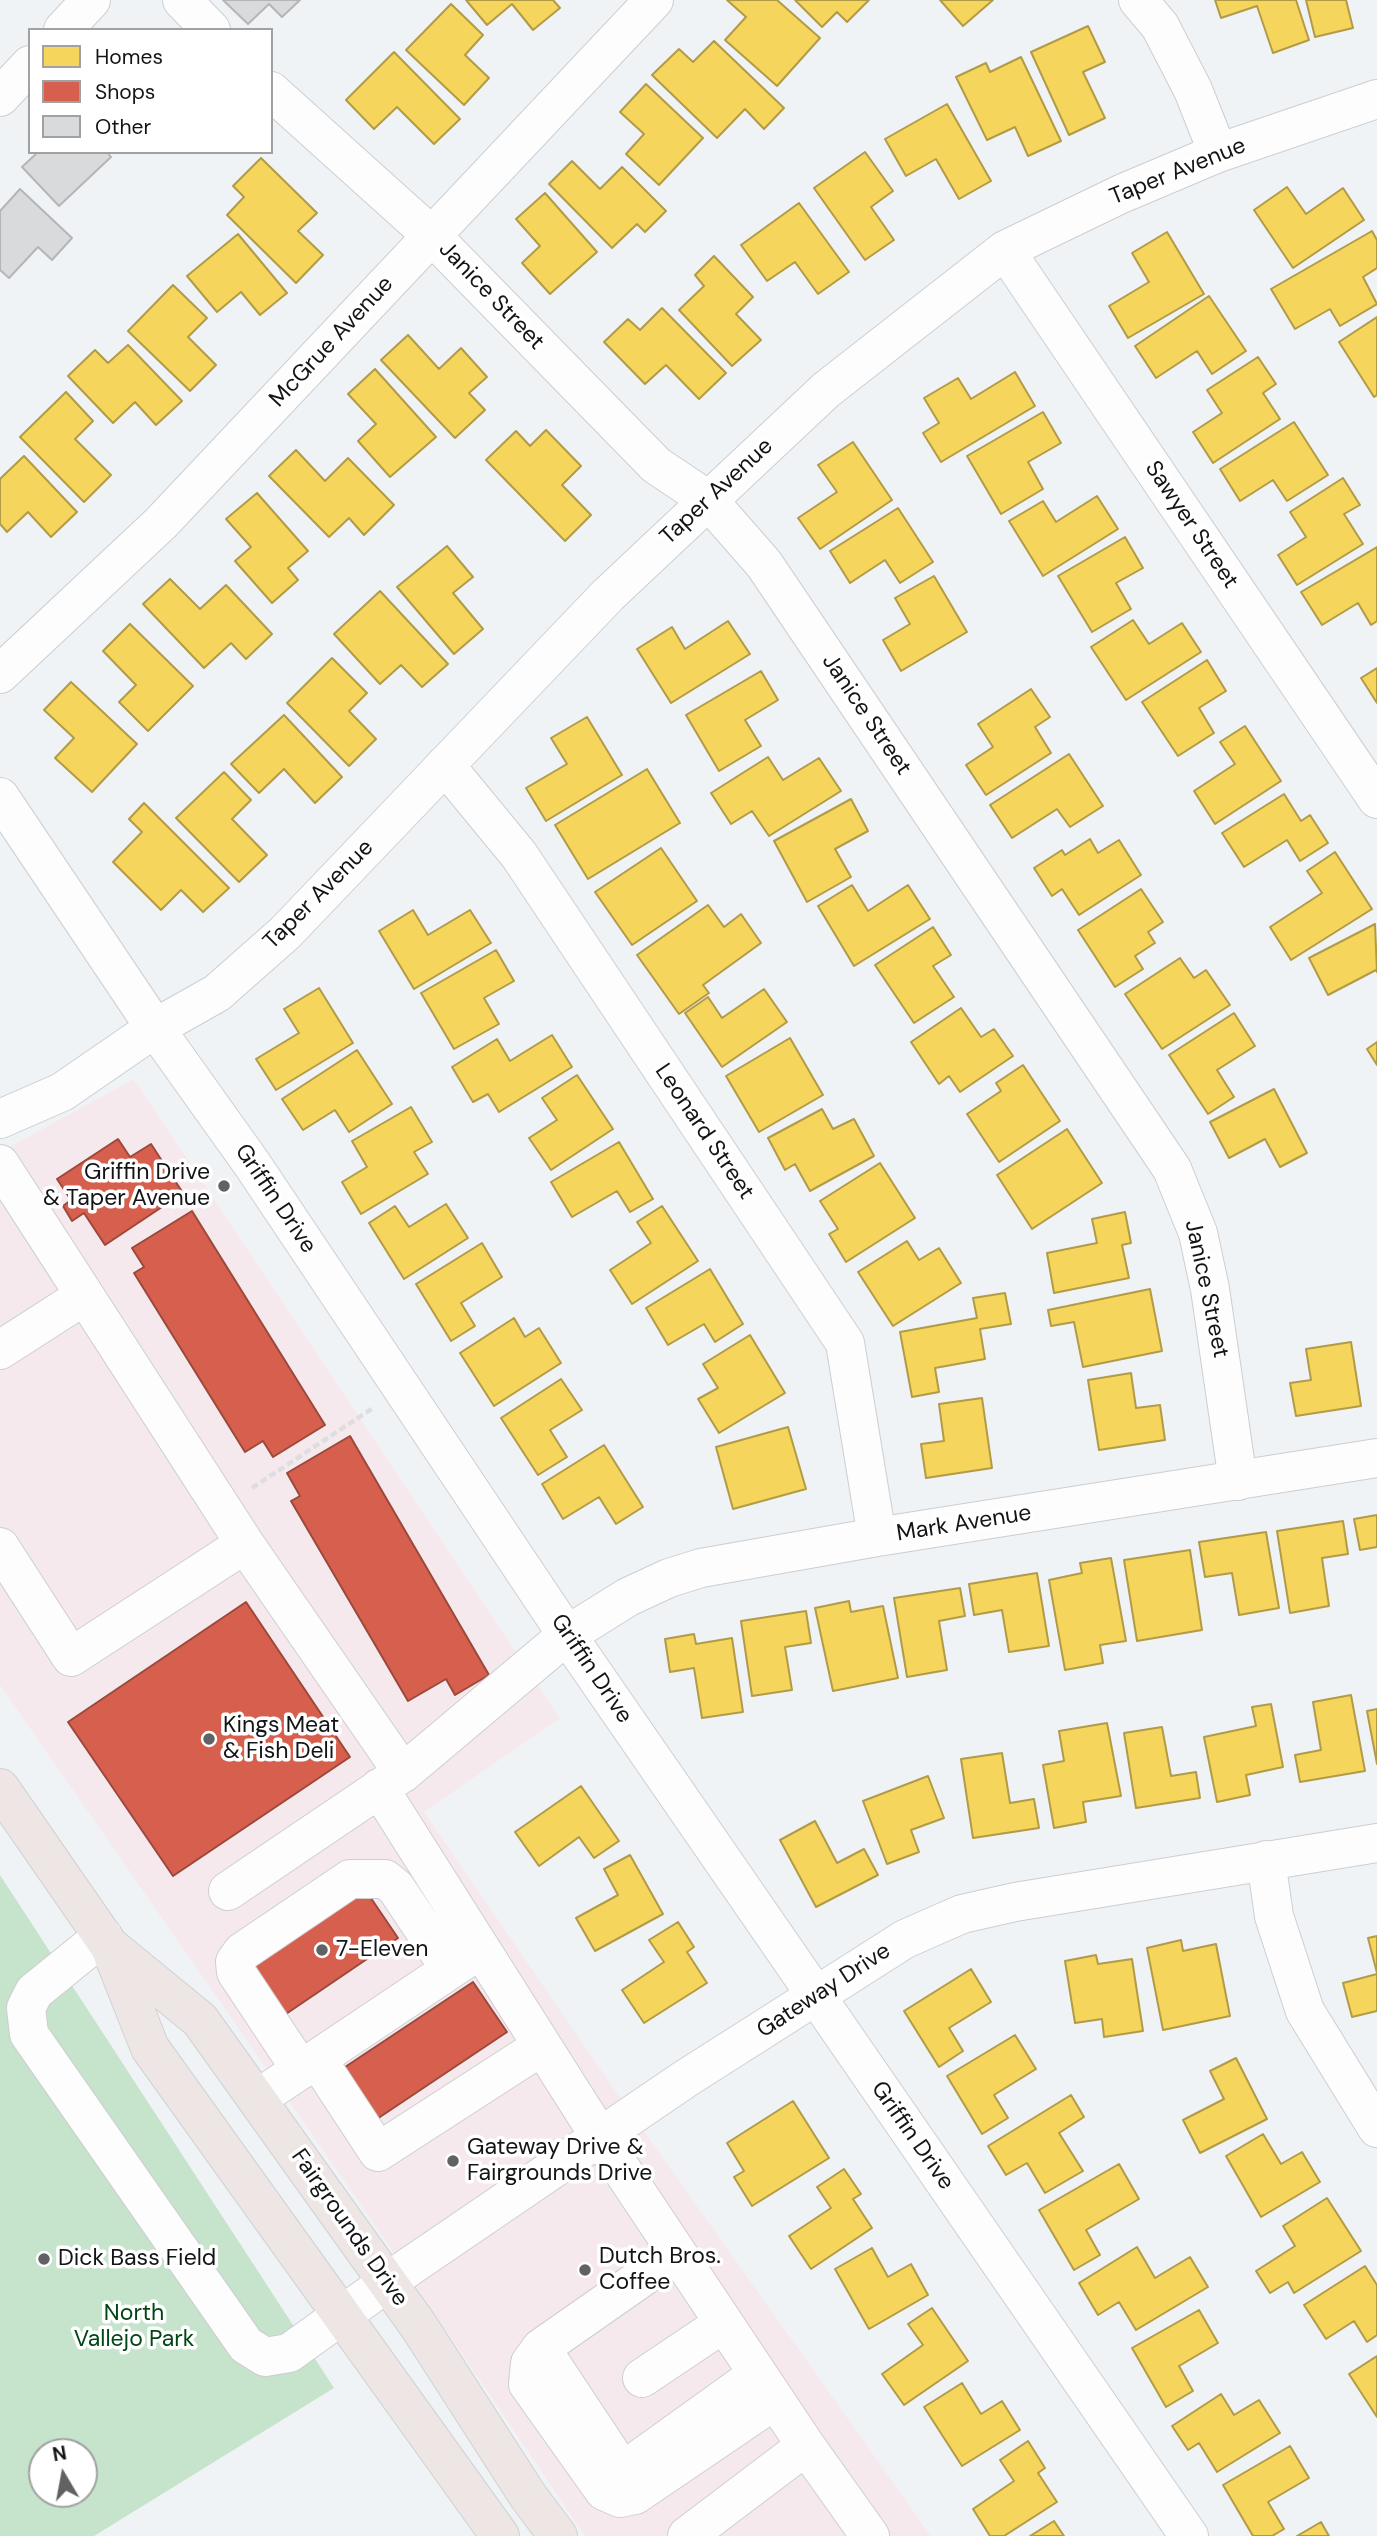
<!DOCTYPE html>
<html>
<head>
<meta charset="utf-8">
<style>
  body { margin:0 }
  #map { position:relative; width:1377px; height:2536px; overflow:hidden; background:#f0f3f6; font-family:"DM Sans",sans-serif }
  canvas { display:block }
  .legend { position:absolute; left:28px; top:28px; width:245px; height:126px; box-sizing:border-box; background:#fff; border:2px solid #a0a1a2; margin:0; padding:9px 12px; list-style:none; font-size:21px; color:#121416 }
  .legend li { display:flex; align-items:center; gap:14px; height:35px }
  .legend b { width:35px; border:2px solid #a0a1a2 }
  .north { position:absolute; left:28px; top:2438px; width:70px; height:70px; box-sizing:border-box; background:#fff; border:2px solid #a0a1a2; border-radius:50%; rotate:350deg; font-size:19px; font-weight:700; line-height:28px; text-align:center; color:#121416 }
  .north::after { content:''; display:block; margin:auto; width:24px; height:32px; background:#606264; clip-path:polygon(50% 0,100% 100%,50% 72%,0 100%) }
</style>
</head>
<body>
<div id="map">
<canvas width="1377" height="2536"></canvas>
<ul class="legend">
<li><b style="height:19px;background:#f6d55c"></b>Homes</li>
<li><b style="height:19px;background:#d6604d"></b>Shops</li>
<li><b style="height:19px;background:#d9dadb"></b>Other</li>
</ul>
<div class="north">N</div>
</div>
<script>
const ctx = document.querySelector('canvas').getContext('2d');
ctx.lineJoin = 'round';
function fill(path, color) {
  ctx.fillStyle = color;
  ctx.fill(path, 'evenodd');
}
function shape(rows) {
  const path = new Path2D();
  for (const r of rows) {
    path.moveTo(r[0], r[1]);
    for (let i = 2; i < r.length; i += 2) path.lineTo(r[i], r[i + 1]);
  }
  return path;
}
function strokePath(path, color, width, dash) {
  ctx.strokeStyle = color;
  ctx.lineWidth = width;
  ctx.lineCap = dash ? 'butt' : 'round';
  ctx.setLineDash(dash || []);
  ctx.stroke(path);
}
function write(font, color, halo, rows, align = 'center') {
  ctx.font = font + ' "DM Sans",sans-serif';
  ctx.lineWidth = 7;
  ctx.setLineDash([]);
  ctx.textBaseline = 'middle';
  ctx.strokeStyle = halo;
  ctx.fillStyle = color;
  for (const [text, x, y, turn = 0] of rows) {
    ctx.save();
    ctx.translate(x, y);
    ctx.rotate((+turn || 0) * Math.PI / 180);
    ctx.textAlign = isNaN(turn) ? turn : align;
    if (halo) ctx.strokeText(text, 0, 0);
    ctx.fillText(text, 0, 0);
    ctx.restore();
  }
}
fill(shape([
  [134,1079,560,1718,424,1812,612,2086,931,2536,585,2536,368,2215,0,1685,0,1152]
]), '#f6e9ed');
fill(shape([
  [0,1875,334,2388,94,2536,0,2536],
  [42,2452,84,2452,84,2494,42,2494]
]), '#c6e3cb');
const homes = shape([
  [466,0,553,0,560,8,533,30,512,4,487,25,466,0],
  [727,0,777,0,820,38,777,86,725,40,746,17,727,0],
  [795,0,869,0,847,22,837,12,822,27,795,0],
  [940,0,993,0,963,26,940,0],
  [1215,0,1296,0,1309,40,1273,53,1257,6,1221,18,1215,0],
  [1306,0,1346,0,1353,28,1315,37,1306,0],
  [451,4,483,35,465,55,489,78,464,105,406,50,451,4],
  [1088,26,1105,62,1083,72,1105,118,1069,135,1031,52,1088,26],
  [714,41,784,108,764,129,745,109,717,138,652,75,679,49,693,62,714,41],
  [394,52,460,119,434,144,397,107,374,129,346,100,394,52],
  [1021,57,1061,141,1028,156,1015,127,987,140,956,77,986,63,990,72,1021,57],
  [646,84,703,138,659,185,626,154,644,134,620,112,646,84],
  [947,104,991,181,959,199,936,159,906,176,885,139,947,104],
  [865,152,893,191,871,207,894,240,865,260,814,188,865,152],
  [261,158,317,213,298,231,323,255,296,283,227,215,244,197,233,186,261,158],
  [572,161,600,189,622,167,666,211,645,232,637,224,612,248,549,184,572,161],
  [1287,187,1306,214,1343,188,1364,220,1293,268,1254,210,1287,187],
  [545,193,597,252,550,294,522,263,540,246,516,219,545,193],
  [799,203,849,272,818,294,795,262,767,281,741,245,799,203],
  [1372,231,1377,240,1377,268,1363,277,1377,304,1340,326,1330,309,1295,329,1271,289,1372,231],
  [1167,232,1204,294,1128,338,1109,306,1149,282,1132,253,1167,232],
  [238,234,287,293,260,315,241,292,217,312,187,276,238,234],
  [714,256,753,297,736,314,761,340,732,366,679,310,704,286,695,275,714,256],
  [173,285,207,318,188,337,216,365,190,391,128,331,173,285],
  [1209,296,1246,351,1212,374,1197,351,1156,378,1135,346,1209,296],
  [662,308,726,373,699,399,666,365,645,384,604,342,628,319,640,330,662,308],
  [1377,317,1377,395,1374,397,1339,342,1377,317],
  [408,335,439,369,461,348,487,377,469,393,485,410,455,438,381,360,408,335],
  [128,345,182,401,156,425,135,402,113,423,68,376,95,350,108,363,128,345],
  [1258,357,1276,384,1263,393,1280,419,1213,463,1193,432,1222,413,1207,390,1258,357],
  [375,369,436,437,390,477,358,441,376,424,348,394,375,369],
  [1015,372,1035,406,941,462,923,433,939,423,924,398,958,378,971,399,1015,372],
  [66,392,93,421,75,439,111,475,84,502,20,437,66,392],
  [1043,412,1061,443,1028,462,1043,489,1001,514,967,456,1043,412],
  [1294,422,1328,475,1287,501,1273,480,1240,501,1220,469,1294,422],
  [546,430,581,466,562,485,591,515,565,541,486,460,516,431,530,446,546,430],
  [853,442,892,500,820,549,798,518,837,492,818,465,853,442],
  [296,450,325,481,348,458,394,505,364,535,349,518,329,537,269,476,296,450],
  [24,456,77,512,51,537,28,512,7,532,0,524,0,479,24,456],
  [1343,478,1360,505,1344,514,1363,544,1297,585,1278,555,1306,537,1290,512,1343,478],
  [257,493,308,551,288,568,298,580,272,603,235,561,251,547,226,519,257,493],
  [1097,496,1118,529,1043,576,1009,521,1043,501,1056,522,1097,496],
  [898,508,933,562,900,583,885,560,850,583,830,551,898,508],
  [1125,537,1143,568,1116,583,1131,609,1092,632,1058,576,1125,537],
  [447,546,473,577,453,593,483,629,454,654,397,587,447,546],
  [1377,547,1377,621,1371,625,1358,603,1322,625,1301,592,1377,547],
  [934,576,967,632,901,671,883,640,910,624,895,598,934,576],
  [170,579,200,609,226,585,272,634,246,659,231,643,204,668,143,604,170,579],
  [380,591,448,664,422,687,401,665,380,684,334,634,380,591],
  [1133,620,1149,644,1182,623,1201,652,1126,700,1091,647,1133,620],
  [728,621,750,654,671,703,637,649,672,627,685,649,728,621],
  [130,624,193,686,148,731,119,702,136,685,103,651,130,624],
  [332,658,367,693,349,711,376,739,349,766,287,703,332,658],
  [1207,660,1226,691,1199,708,1214,733,1178,756,1142,702,1207,660],
  [1377,668,1377,703,1361,678,1377,668],
  [761,671,778,700,745,720,761,746,719,771,686,715,761,671],
  [71,682,137,744,92,792,55,758,74,738,44,710,71,682],
  [1031,689,1050,717,1035,727,1051,753,986,795,966,765,993,747,978,724,1031,689],
  [284,715,342,777,315,803,284,769,259,793,231,764,284,715],
  [587,717,622,775,546,821,526,788,567,764,551,738,587,717],
  [1245,726,1281,781,1215,824,1194,791,1235,764,1220,742,1245,726],
  [1069,754,1103,806,1070,827,1057,809,1012,838,990,805,1069,754],
  [768,757,783,780,819,758,841,791,769,836,752,811,731,824,711,793,768,757],
  [647,769,680,823,588,879,555,825,647,769],
  [224,772,251,800,232,819,267,855,239,882,176,818,224,772],
  [1284,794,1301,821,1310,815,1328,843,1300,861,1287,840,1244,867,1222,833,1284,794],
  [851,799,868,831,835,849,851,877,807,902,774,841,851,799],
  [144,803,229,888,203,912,181,890,161,910,113,862,142,832,129,819,144,803],
  [1090,839,1098,853,1119,840,1141,875,1079,915,1062,889,1052,896,1034,868,1062,850,1065,855,1090,839],
  [661,848,697,901,632,945,595,892,661,848],
  [1335,852,1372,909,1291,960,1270,927,1322,893,1307,871,1335,852],
  [852,885,868,911,908,885,930,919,854,966,818,906,852,885],
  [1141,889,1163,922,1148,932,1155,943,1135,956,1143,969,1115,987,1078,930,1141,889],
  [708,905,724,927,741,914,761,943,703,985,709,993,679,1014,637,955,708,905],
  [413,910,428,935,470,910,491,943,414,989,379,931,413,910],
  [1375,924,1377,972,1376,970,1328,995,1309,958,1375,924],
  [933,927,951,955,933,966,954,997,914,1023,875,965,933,927],
  [496,950,514,981,484,998,499,1024,454,1049,421,993,496,950],
  [1180,958,1194,978,1206,970,1230,1005,1162,1049,1125,994,1180,958],
  [319,988,353,1043,276,1090,256,1059,299,1033,284,1009,319,988],
  [764,989,787,1022,722,1067,685,1013,708,997,722,1018,764,989],
  [961,1008,981,1037,994,1029,1013,1056,960,1092,949,1076,939,1084,911,1042,961,1008],
  [1234,1013,1255,1046,1217,1070,1234,1097,1208,1114,1169,1055,1234,1013],
  [552,1035,572,1067,499,1112,488,1094,473,1102,452,1067,497,1039,510,1061,552,1035],
  [790,1038,823,1095,759,1132,726,1076,790,1038],
  [1377,1042,1377,1065,1367,1049,1377,1042],
  [357,1050,392,1104,349,1132,335,1110,303,1130,282,1099,357,1050],
  [1023,1065,1060,1121,999,1162,967,1114,1001,1091,996,1083,1023,1065],
  [577,1075,613,1129,551,1170,529,1138,557,1120,542,1098,577,1075],
  [1274,1089,1307,1153,1280,1167,1265,1139,1229,1158,1210,1122,1274,1089],
  [411,1107,432,1142,414,1152,428,1174,361,1214,342,1182,367,1167,352,1141,411,1107],
  [822,1109,833,1129,854,1119,874,1156,810,1191,795,1164,785,1170,768,1138,822,1109],
  [1067,1129,1102,1183,1032,1229,997,1175,1067,1129],
  [619,1142,653,1199,630,1212,617,1191,572,1217,551,1182,619,1142],
  [880,1163,915,1218,846,1262,829,1234,838,1229,820,1201,880,1163],
  [446,1204,468,1238,404,1279,369,1223,395,1206,409,1227,446,1204],
  [662,1206,698,1261,632,1304,610,1270,651,1243,637,1222,662,1206],
  [1125,1212,1131,1243,1122,1245,1129,1278,1054,1293,1047,1253,1097,1243,1092,1219,1125,1212],
  [907,1241,919,1260,939,1248,961,1283,893,1326,858,1272,907,1241],
  [482,1243,502,1277,461,1303,475,1326,451,1341,416,1284,482,1243],
  [710,1269,743,1324,715,1342,704,1324,668,1345,646,1308,710,1269],
  [1150,1289,1162,1351,1083,1367,1074,1322,1051,1326,1048,1310,1150,1289],
  [1005,1293,1011,1324,980,1329,985,1359,935,1368,939,1392,912,1397,900,1332,977,1318,973,1298,1005,1293],
  [514,1318,525,1337,539,1328,561,1363,494,1406,460,1353,514,1318],
  [750,1335,785,1393,719,1433,698,1399,718,1388,703,1364,750,1335],
  [1351,1342,1361,1406,1296,1416,1290,1383,1311,1380,1306,1349,1351,1342],
  [1131,1373,1136,1408,1160,1405,1165,1440,1099,1450,1088,1380,1131,1373],
  [561,1379,582,1410,550,1430,567,1457,538,1475,501,1418,561,1379],
  [982,1398,992,1468,926,1478,921,1444,944,1441,939,1404,982,1398],
  [788,1427,806,1489,733,1509,716,1447,788,1427],
  [604,1445,643,1507,616,1524,599,1497,563,1519,542,1484,604,1445],
  [1377,1515,1377,1547,1360,1550,1354,1519,1377,1515],
  [1343,1521,1348,1554,1322,1558,1329,1606,1290,1613,1277,1531,1343,1521],
  [1266,1532,1279,1608,1239,1615,1232,1573,1205,1577,1199,1542,1266,1532],
  [1190,1550,1202,1630,1137,1641,1124,1560,1190,1550],
  [1111,1558,1126,1641,1100,1645,1103,1663,1065,1670,1049,1580,1082,1573,1080,1563,1111,1558],
  [1037,1573,1049,1646,1009,1652,1002,1610,974,1615,969,1584,1037,1573],
  [960,1588,965,1616,939,1621,947,1670,907,1677,894,1598,960,1588],
  [849,1601,851,1612,883,1606,898,1678,833,1691,815,1608,849,1601],
  [806,1611,811,1643,785,1647,792,1690,752,1696,741,1621,806,1611],
  [694,1634,696,1644,732,1638,743,1712,702,1718,694,1668,670,1672,665,1639,694,1634],
  [1351,1695,1365,1771,1300,1782,1295,1755,1321,1750,1313,1702,1351,1695],
  [1271,1704,1283,1767,1246,1775,1250,1795,1217,1802,1204,1737,1256,1726,1252,1707,1271,1704],
  [1377,1709,1377,1764,1367,1711,1377,1709],
  [1107,1723,1121,1796,1083,1802,1086,1822,1054,1828,1043,1765,1064,1761,1059,1731,1107,1723],
  [1162,1727,1171,1776,1196,1772,1200,1798,1136,1808,1124,1733,1162,1727],
  [1002,1753,1010,1803,1034,1799,1039,1828,973,1838,961,1759,1002,1753],
  [928,1776,944,1818,911,1830,919,1852,887,1864,863,1801,928,1776],
  [581,1786,619,1841,594,1858,579,1837,539,1866,515,1832,581,1786],
  [815,1821,837,1863,864,1849,878,1875,816,1907,780,1840,815,1821],
  [630,1855,663,1914,595,1951,576,1918,618,1895,604,1869,630,1855],
  [678,1922,694,1947,687,1952,707,1983,644,2023,622,1990,664,1962,649,1940,678,1922],
  [1377,1936,1377,1973,1368,1938,1377,1936],
  [1181,1940,1183,1951,1216,1944,1230,2016,1163,2030,1147,1948,1181,1940],
  [1096,1955,1098,1964,1132,1959,1143,2031,1104,2037,1102,2019,1075,2023,1065,1961,1096,1955],
  [971,1969,991,2002,949,2028,963,2051,939,2067,904,2011,971,1969],
  [1377,1974,1377,2011,1352,2017,1343,1983,1377,1974],
  [1015,2035,1036,2069,994,2095,1008,2118,982,2134,947,2076,1015,2035],
  [1236,2058,1267,2119,1200,2153,1183,2120,1224,2099,1210,2071,1236,2058],
  [1071,2095,1084,2117,1059,2133,1083,2171,1045,2193,1027,2163,1006,2175,988,2146,1071,2095],
  [793,2101,829,2158,752,2206,734,2177,744,2171,727,2143,793,2101],
  [1263,2134,1281,2164,1302,2152,1320,2182,1261,2217,1226,2156,1263,2134],
  [1119,2164,1139,2199,1086,2230,1100,2255,1074,2270,1039,2210,1119,2164],
  [844,2169,861,2194,853,2199,872,2228,811,2269,789,2236,831,2208,817,2187,844,2169],
  [1327,2198,1361,2251,1294,2293,1288,2282,1270,2293,1256,2271,1295,2246,1283,2226,1327,2198],
  [1137,2247,1155,2278,1190,2257,1208,2287,1136,2330,1119,2302,1098,2315,1079,2283,1137,2247],
  [872,2248,888,2277,911,2264,928,2295,869,2329,835,2269,872,2248],
  [1365,2266,1377,2285,1377,2335,1367,2342,1354,2321,1326,2339,1304,2305,1365,2266],
  [932,2308,968,2361,904,2405,882,2374,923,2345,908,2324,932,2308],
  [1199,2310,1218,2343,1179,2366,1193,2391,1166,2407,1132,2348,1199,2310],
  [1377,2356,1377,2417,1349,2374,1377,2356],
  [962,2383,981,2414,1002,2401,1020,2430,962,2466,924,2407,962,2383],
  [1221,2394,1234,2415,1259,2400,1280,2433,1217,2472,1199,2443,1188,2450,1172,2426,1221,2394],
  [1028,2441,1045,2468,1038,2473,1057,2502,1004,2536,990,2536,973,2509,1014,2481,1000,2460,1028,2441],
  [1290,2446,1309,2478,1268,2502,1284,2529,1272,2536,1253,2536,1223,2485,1290,2446],
  [1054,2521,1064,2536,1030,2536,1054,2521],
  [1321,2522,1329,2536,1297,2536,1321,2522]
]);
fill(homes, '#f6d55c');
strokePath(homes, '#b29b47', 2);
const shops = shape([
  [118,1139,130,1157,151,1144,183,1193,105,1245,84,1213,72,1221,63,1206,71,1200,57,1179,118,1139],
  [192,1211,325,1425,273,1457,263,1441,245,1452,134,1273,144,1267,132,1248,192,1211],
  [350,1436,489,1675,455,1695,446,1679,408,1701,291,1501,300,1496,287,1473,350,1436],
  [246,1602,350,1757,173,1876,68,1722,246,1602],
  [362,1885,398,1938,283,2016,247,1963,362,1885],
  [473,1982,507,2032,365,2127,330,2077,473,1982]
]);
fill(shops, '#d6604d');
strokePath(shops, '#9b493c', 2);
const building = shape([
  [223,0,300,0,282,17,269,4,248,24,223,0],
  [38,152,107,152,111,157,59,206,22,167,38,152],
  [20,189,72,238,52,260,38,247,9,278,0,270,0,211,20,189]
]);
fill(building, '#d9dadb');
strokePath(building, '#b5b5b7', 2);
const minor = shape([
  [182,0,211,30],
  [1138,0,1160,26,1193,90,1218,153],
  [63,30,91,0],
  [271,91,432,236,656,465,708,500,764,564,1172,1169,1198,1233,1210,1289,1238,1481],
  [0,97,30,65],
  [1005,250,1377,799],
  [0,674,161,523,654,0],
  [445,765,519,855,845,1343,877,1537],
  [0,797,155,1028,252,1164,567,1635,1189,2536],
  [0,1119,62,1092,155,1028,217,993,285,933,608,595,826,390,1005,250,1121,194,1218,153,1377,99],
  [0,1164,245,1544,71,1657,0,1547],
  [0,1350,84,1296],
  [245,1544,403,1773,567,1635,628,1597,669,1578,701,1568,877,1537,1377,1458],
  [379,1788,600,2137,806,2446,870,2536],
  [1266,1860,1274,1916,1305,2011,1377,2128],
  [228,1891,401,1774],
  [103,1936,34,1992,26,2008,29,2034,246,2345,265,2357,289,2353,409,2267,685,2079,905,1939,962,1914,1015,1902,1377,1843],
  [317,2059,378,2152,542,2046],
  [301,2070,236,1972,235,1962,242,1952,350,1879,385,1879,396,1888,450,1969],
  [257,2099,472,1955],
  [677,2253,541,2348,617,2463,623,2468,630,2466,758,2374],
  [541,2348,530,2363,528,2384,604,2491,620,2498,635,2495,775,2400],
  [642,2378,724,2323],
  [687,2536,806,2446]
]);
const major = shape([
  [0,1788,110,1947,150,2048,500,2536],
  [112,1948,200,2020,418,2325,528,2496,558,2536]
]);
strokePath(minor, '#ccced0', 40);
strokePath(major, '#cfd1d2', 40);
strokePath(shape([
  [252,1488,373,1408]
]), '#dddedf', 4.5, [7, 3.5]);
strokePath(minor, '#fdfdfe', 38);
strokePath(major, '#ede6e5', 38);
for (const [x, y, r, color] of [
  [224,1186,7,"#606264"],
  [209,1739,7,"#606264"],
  [322,1950,7,"#606264"],
  [453,2161,7,"#606264"],
  [44,2259,7,"#606264"],
  [585,2270,7,"#606264"]
]) {
  const dot = new Path2D();
  dot.arc(x, y, r, 0, 2 * Math.PI);
  ctx.fillStyle = color;
  ctx.fill(dot);
  strokePath(dot, '#fff', 2.5);
}
write('23px', '#121416', '#fff', [
  ["Taper Avenue",1178,172,-22],
  ["Janice Street",491,296,46],
  ["McGrue Avenue",332,342,-47],
  ["Taper Avenue",717,492,-43],
  ["Sawyer Street",1191,525,56],
  ["Janice Street",866,715,56],
  ["Taper Avenue",319,895,-45],
  ["Leonard Street",704,1132,56],
  ["Griffin Drive",275,1199,56],
  ["Janice Street",1206,1289,78],
  ["Mark Avenue",964,1524,-9],
  ["Griffin Drive",591,1669,56],
  ["Gateway Drive",824,1991,-33],
  ["Griffin Drive",912,2136,55],
  ["Fairgrounds Drive",349,2228,55]
]);
write('23px', '#121416', '#fff', [
  ["Griffin Drive",210,1173,"right"],
  ["& Taper Avenue",210,1199,"right"],
  ["Kings Meat",223,1726],
  ["& Fish Deli",223,1752],
  ["7-Eleven",336,1950],
  ["Gateway Drive &",467,2148],
  ["Fairgrounds Drive",467,2174],
  ["Dutch Bros.",599,2257],
  ["Coffee",599,2283],
  ["Dick Bass Field",58,2259]
], 'left');
write('23px', '#004714', '#fff', [
  ["North",134,2314],
  ["Vallejo Park",134,2340]
]);
</script>
</body>
</html>
